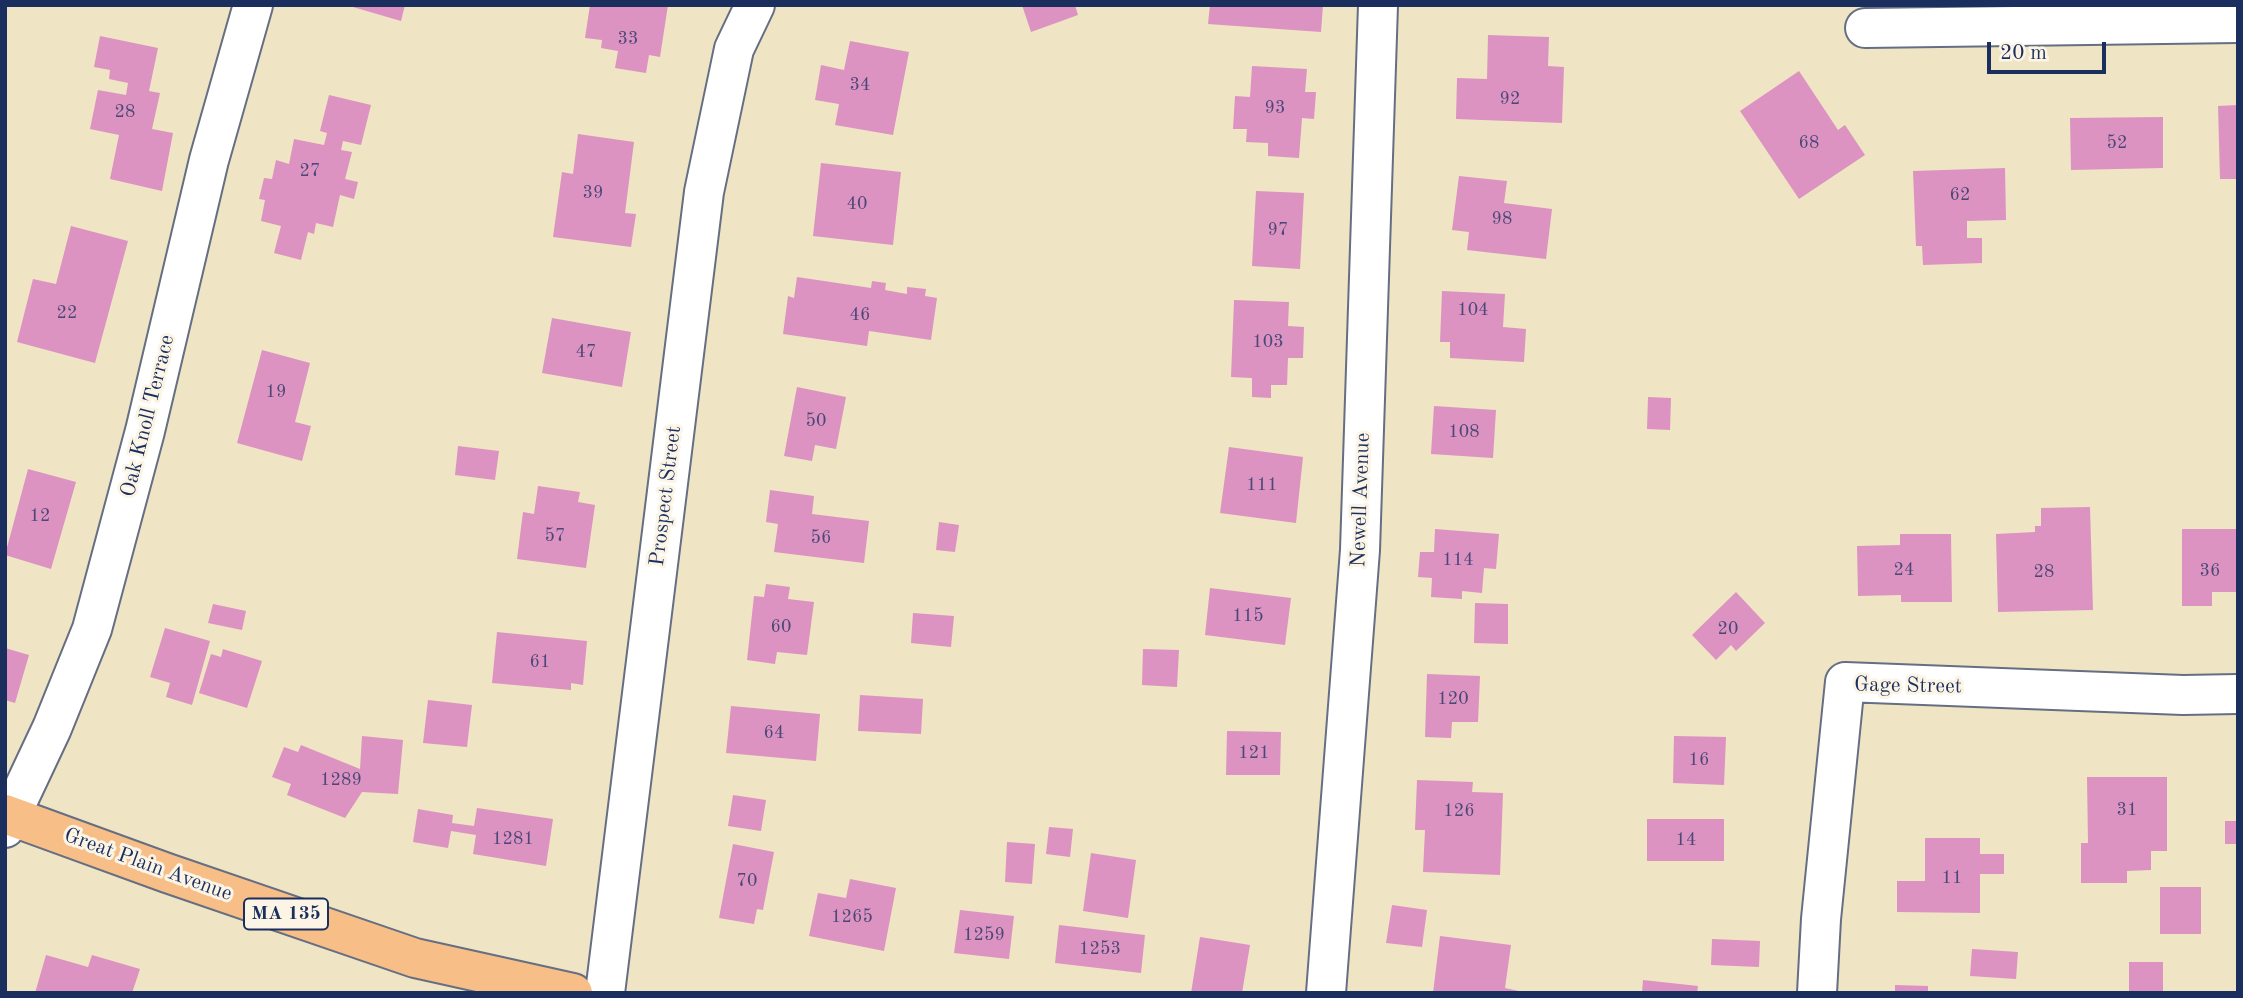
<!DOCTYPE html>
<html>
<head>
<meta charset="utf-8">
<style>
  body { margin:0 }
  #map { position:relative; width:2243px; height:998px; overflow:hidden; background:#efe4c4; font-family:"Old Standard TT",serif }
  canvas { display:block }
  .frame { position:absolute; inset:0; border:7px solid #1b2f5e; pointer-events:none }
  .scale { position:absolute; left:1987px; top:42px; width:119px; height:32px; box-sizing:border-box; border:4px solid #1b2f5e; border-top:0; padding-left:9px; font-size:21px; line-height:24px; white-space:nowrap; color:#1b2f5e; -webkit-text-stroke:5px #fcf5e5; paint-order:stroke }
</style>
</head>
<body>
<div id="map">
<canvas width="2243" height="998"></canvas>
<div class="frame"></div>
<div class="scale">20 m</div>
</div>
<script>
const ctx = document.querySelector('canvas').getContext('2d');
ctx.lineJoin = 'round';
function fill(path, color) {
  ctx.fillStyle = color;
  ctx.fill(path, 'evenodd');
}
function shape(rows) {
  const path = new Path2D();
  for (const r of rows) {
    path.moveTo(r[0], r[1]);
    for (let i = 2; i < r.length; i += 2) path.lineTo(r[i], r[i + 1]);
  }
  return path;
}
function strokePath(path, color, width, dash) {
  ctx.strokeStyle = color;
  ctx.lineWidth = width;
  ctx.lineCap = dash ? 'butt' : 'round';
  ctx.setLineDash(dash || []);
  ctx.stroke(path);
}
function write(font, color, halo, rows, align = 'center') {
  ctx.font = font + ' "Old Standard TT",serif';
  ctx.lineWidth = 6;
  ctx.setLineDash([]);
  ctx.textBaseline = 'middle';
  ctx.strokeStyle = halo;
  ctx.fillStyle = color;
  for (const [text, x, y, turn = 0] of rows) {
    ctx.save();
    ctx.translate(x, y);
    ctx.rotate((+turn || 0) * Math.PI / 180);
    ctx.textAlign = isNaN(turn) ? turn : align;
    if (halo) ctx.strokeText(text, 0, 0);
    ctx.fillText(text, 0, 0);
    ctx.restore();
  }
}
fill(shape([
  [346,5,405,5,401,21],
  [590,5,668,5,660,57,649,55,646,73,615,68,618,51,601,48,602,40,585,38],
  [1022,5,1075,5,1078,15,1031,32],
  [1210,5,1323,5,1321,32,1208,24],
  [1488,35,1549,37,1548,66,1564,67,1562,123,1456,119,1457,78,1487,79],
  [100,36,158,48,149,91,160,93,152,129,173,133,162,191,110,179,119,135,90,129,98,90,126,95,128,83,109,79,110,70,94,67],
  [850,41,909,52,893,135,835,125,839,104,815,100,821,65,844,70],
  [1252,66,1307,69,1305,92,1316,92,1314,119,1302,118,1299,158,1268,156,1268,143,1246,142,1247,129,1233,129,1235,96,1250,97],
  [1799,71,1838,130,1845,125,1865,155,1799,199,1740,111],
  [329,95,371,105,361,145,343,141,341,150,352,152,345,179,358,182,354,199,340,195,333,227,316,223,314,234,308,232,301,260,274,253,281,226,261,221,265,200,259,199,264,178,272,179,276,160,289,164,294,139,324,145,327,133,320,131],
  [2238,105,2238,179,2220,179,2218,106],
  [2163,117,2163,168,2071,170,2070,118],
  [578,134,634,142,625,213,636,214,631,247,553,237,562,172,573,174],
  [821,163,901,172,893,245,813,236],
  [2005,168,2006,220,1967,221,1967,238,1982,238,1982,263,1923,265,1922,246,1916,246,1913,171],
  [1459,176,1507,181,1504,203,1552,209,1546,259,1467,250,1469,232,1452,230],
  [1256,191,1304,193,1300,269,1252,266],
  [71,226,128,241,95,363,17,342,33,279,56,284],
  [797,277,871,288,872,281,886,283,885,290,907,294,907,287,926,289,925,296,937,298,931,340,869,331,867,346,783,334,788,296,794,298],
  [1442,291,1505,294,1503,327,1526,329,1524,362,1450,358,1450,342,1440,342],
  [1234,300,1289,302,1288,326,1304,327,1303,358,1288,358,1287,385,1271,385,1271,398,1252,397,1252,378,1231,377],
  [552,318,631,332,622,387,542,373],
  [262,350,310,363,295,422,311,426,302,461,237,443],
  [797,387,846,397,836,449,815,445,812,461,784,456],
  [1648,397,1671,398,1670,430,1647,429],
  [1434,406,1496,410,1493,458,1431,454],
  [458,446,499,451,495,480,455,475],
  [1229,447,1303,457,1296,523,1220,513],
  [28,469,76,482,51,569,5,555],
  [538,486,580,492,578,502,595,505,586,568,517,559,523,512,534,514],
  [770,490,814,496,812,514,869,521,864,563,774,552,778,524,766,522],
  [2090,507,2093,610,1998,612,1996,534,2035,532,2035,526,2041,526,2041,508],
  [939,522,959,525,955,552,936,550],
  [1435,529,1499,534,1496,569,1484,568,1482,593,1462,591,1462,599,1431,597,1432,578,1418,577,1420,552,1434,552],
  [2182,529,2237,529,2238,592,2212,592,2212,606,2182,606],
  [1900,534,1951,534,1952,602,1901,602,1901,595,1858,596,1857,546,1900,545],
  [766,584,790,587,788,599,814,602,807,655,777,652,775,664,747,660,754,596,764,597],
  [1210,588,1291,598,1285,645,1205,635],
  [1736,592,1765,623,1736,651,1731,645,1716,660,1692,635],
  [1475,603,1508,604,1508,644,1474,643],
  [213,604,246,611,242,630,208,623],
  [913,613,954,616,951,647,911,643],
  [165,628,210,641,192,705,166,697,170,683,150,677],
  [497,632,587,641,583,685,571,683,571,690,492,683],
  [5,648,29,655,15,703,5,700],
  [223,649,262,661,247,708,199,693,211,654,221,657],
  [1143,649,1179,650,1177,687,1142,685],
  [1427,674,1480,676,1478,722,1452,722,1451,738,1425,737],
  [860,695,923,699,921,734,858,731],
  [428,700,472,705,467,747,423,743],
  [731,706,820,714,816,761,726,753],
  [1227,731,1281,732,1280,775,1226,775],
  [362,736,403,740,398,794,362,792,345,818,287,795,291,784,272,777,284,747,298,752,301,745,360,769],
  [1674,736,1726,737,1724,785,1673,783],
  [2087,777,2167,777,2167,851,2151,851,2151,870,2127,871,2127,883,2081,883,2081,843,2088,843],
  [1417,780,1473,782,1472,792,1503,793,1500,875,1423,872,1425,830,1415,830],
  [733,795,766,800,761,831,728,826],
  [477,808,553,819,546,866,473,854,476,835,451,831,448,848,413,842,418,809,453,815,452,823,474,826],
  [1647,819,1724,819,1724,861,1647,861],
  [2225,821,2238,821,2238,844,2225,844],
  [1049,827,1073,829,1070,857,1046,854],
  [1925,838,1980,838,1980,854,2004,854,2004,874,1980,874,1980,913,1897,912,1897,881,1925,881],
  [1007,842,1035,844,1032,884,1005,882],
  [733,844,774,852,763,910,757,909,754,924,719,918],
  [1091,853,1136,860,1128,918,1083,911],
  [850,879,896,888,884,951,809,936,818,893,846,898],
  [2160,887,2201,887,2201,934,2160,934],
  [1392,905,1427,910,1422,947,1386,943],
  [960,910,1014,916,1009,959,954,953],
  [1059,925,1145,935,1141,973,1055,963],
  [1440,936,1511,945,1505,988,1528,993,1433,993],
  [1200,937,1250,945,1242,993,1191,993],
  [1712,939,1760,941,1759,967,1711,965],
  [1972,949,2018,952,2016,979,1970,976],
  [46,955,88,967,92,955,140,969,132,993,35,993],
  [2129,962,2163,962,2163,993,2129,993],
  [1643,980,1698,986,1697,993,1642,993],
  [1895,985,1928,986,1928,993,1895,993]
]), '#dc93c1');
const minor = shape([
  [1865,28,2238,23],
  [5,828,52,728,92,629,145,431,209,160,253,5],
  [605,993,704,192,734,49,755,5],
  [1326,993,1360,550,1378,5],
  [1817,993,1821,919,1845,682,2183,695,2238,694]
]);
const major = shape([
  [5,814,167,873,415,958,573,993]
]);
strokePath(minor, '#656e82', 42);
strokePath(major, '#656e82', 42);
strokePath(minor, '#fff', 38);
strokePath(major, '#f7be87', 38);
write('18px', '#4b4877', null, [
  ["33",628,39],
  ["34",860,85],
  ["92",1510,99],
  ["93",1275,108],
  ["28",125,112],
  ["68",1809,143],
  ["52",2117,143],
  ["27",310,171],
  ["39",593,193],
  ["62",1960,195],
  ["40",857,204],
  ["98",1502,219],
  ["97",1278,230],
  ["104",1473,310],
  ["22",67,313],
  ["46",860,315],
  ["103",1268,342],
  ["47",586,352],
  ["19",276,392],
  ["50",816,421],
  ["108",1464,432],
  ["111",1262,485],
  ["12",40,516],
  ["57",555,536],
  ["56",821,538],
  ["114",1458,560],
  ["24",1904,570],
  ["36",2210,571],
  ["28",2044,572],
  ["115",1248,616],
  ["60",781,627],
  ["20",1728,629],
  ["61",540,662],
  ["120",1453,699],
  ["64",774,733],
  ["121",1254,753],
  ["16",1699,760],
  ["1289",341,780],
  ["31",2127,810],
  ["126",1459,811],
  ["1281",513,839],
  ["14",1686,840],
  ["11",1952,878],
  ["70",747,881],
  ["1265",852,917],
  ["1259",984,935],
  ["1253",1100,949]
]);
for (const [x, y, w] of [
  [286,914,84]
]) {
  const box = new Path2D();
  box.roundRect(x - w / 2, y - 15.5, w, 31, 5);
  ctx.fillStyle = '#fcf5e5';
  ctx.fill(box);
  strokePath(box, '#1b2f5e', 2);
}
write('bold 19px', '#1b2f5e', null, [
  ["MA 135",286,914]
]);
write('21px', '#1b2f5e', '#fcf5e5', [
  ["Oak Knoll Terrace",148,416,-76],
  ["Prospect Street",666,496,-83],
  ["Newell Avenue",1361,500,-88],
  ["Gage Street",1908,686,1],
  ["Great Plain Avenue",148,865,20]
]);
</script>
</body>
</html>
